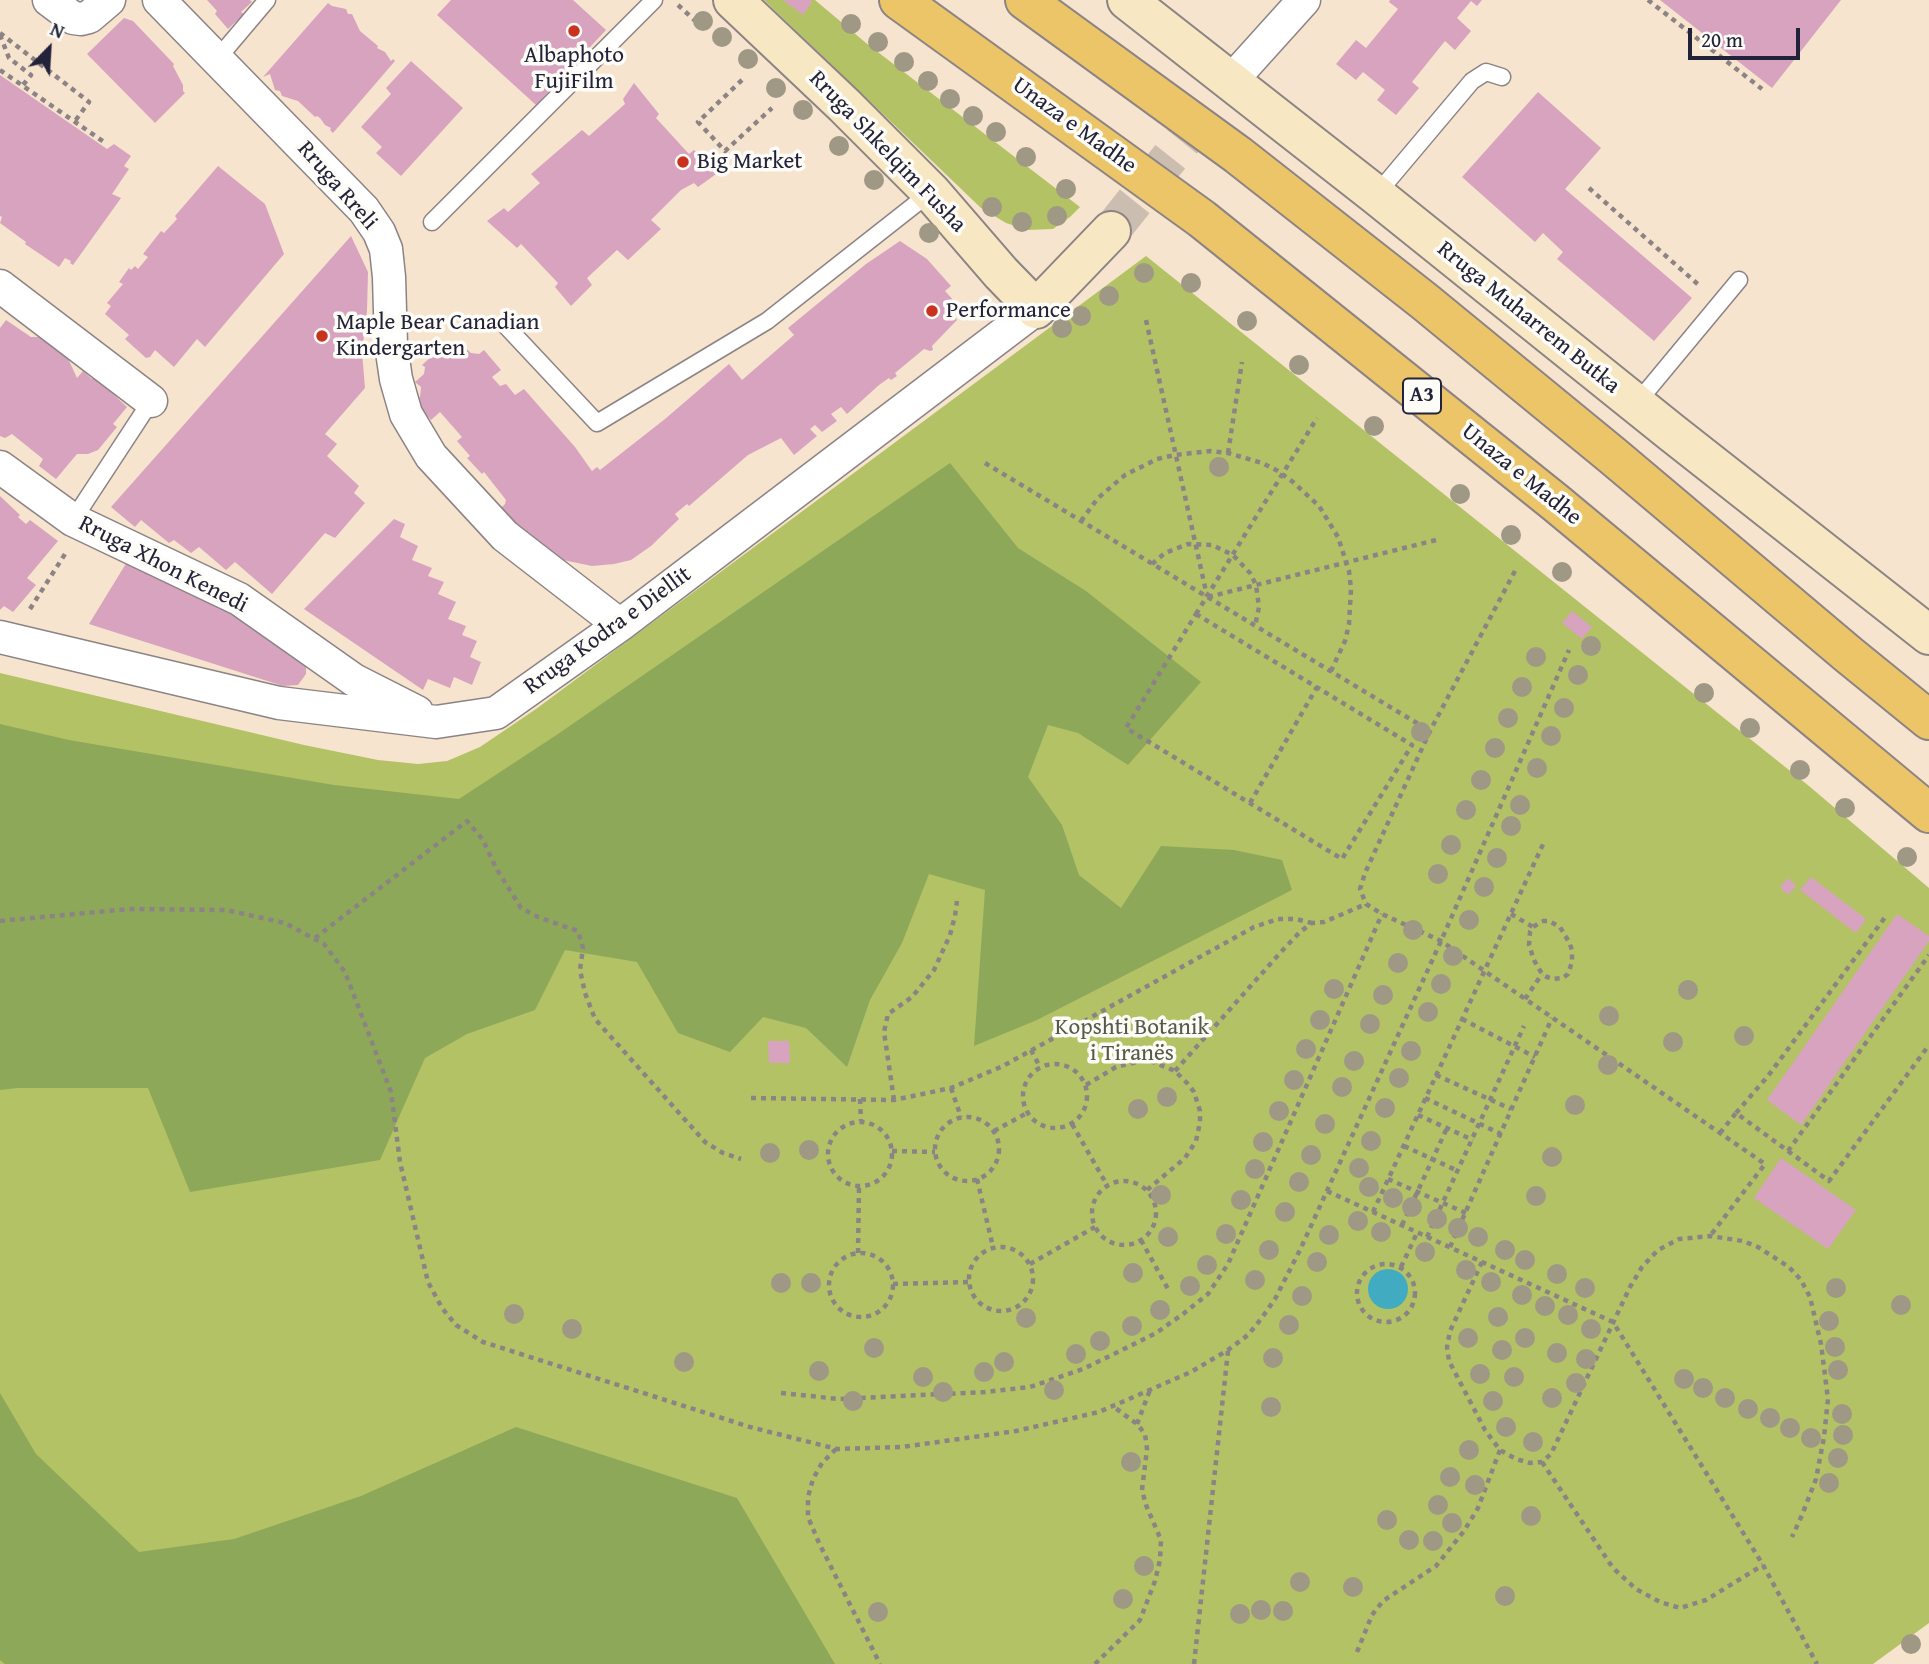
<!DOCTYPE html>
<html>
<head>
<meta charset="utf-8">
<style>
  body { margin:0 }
  #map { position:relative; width:1929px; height:1664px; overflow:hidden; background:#f7e4ce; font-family:"Gentium Book Plus",serif }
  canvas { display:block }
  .north { position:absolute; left:14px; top:14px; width:70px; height:70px; -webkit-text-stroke:5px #fdfcf7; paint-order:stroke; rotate:24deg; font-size:19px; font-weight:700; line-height:28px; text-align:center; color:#22223b }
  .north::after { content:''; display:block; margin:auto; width:24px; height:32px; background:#22223b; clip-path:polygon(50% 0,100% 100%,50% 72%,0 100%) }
  .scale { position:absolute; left:1688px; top:28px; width:112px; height:32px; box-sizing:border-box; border:4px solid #22223b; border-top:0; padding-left:9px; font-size:21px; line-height:24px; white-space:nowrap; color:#22223b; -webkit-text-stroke:5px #fdfcf7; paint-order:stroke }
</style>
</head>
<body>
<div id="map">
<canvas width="1929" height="1664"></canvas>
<div class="north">N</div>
<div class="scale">20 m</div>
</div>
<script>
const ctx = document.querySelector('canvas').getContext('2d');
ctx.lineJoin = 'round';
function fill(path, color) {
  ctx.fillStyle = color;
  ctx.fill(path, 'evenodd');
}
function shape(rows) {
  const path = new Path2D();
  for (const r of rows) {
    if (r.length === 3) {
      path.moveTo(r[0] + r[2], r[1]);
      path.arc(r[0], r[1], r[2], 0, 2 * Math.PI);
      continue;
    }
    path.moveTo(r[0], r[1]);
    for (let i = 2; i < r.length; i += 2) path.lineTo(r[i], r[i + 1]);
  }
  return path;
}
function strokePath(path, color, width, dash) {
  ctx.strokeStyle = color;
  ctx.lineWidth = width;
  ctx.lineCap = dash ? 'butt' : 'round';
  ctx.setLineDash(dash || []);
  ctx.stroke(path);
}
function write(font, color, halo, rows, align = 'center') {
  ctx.font = font + ' "Gentium Book Plus",serif';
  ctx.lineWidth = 7;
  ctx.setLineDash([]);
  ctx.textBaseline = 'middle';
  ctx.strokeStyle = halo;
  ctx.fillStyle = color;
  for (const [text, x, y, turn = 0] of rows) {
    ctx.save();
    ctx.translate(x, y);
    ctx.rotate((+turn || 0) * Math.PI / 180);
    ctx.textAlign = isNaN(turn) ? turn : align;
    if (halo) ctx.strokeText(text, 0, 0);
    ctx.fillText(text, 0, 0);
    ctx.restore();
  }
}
fill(shape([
  [764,0,815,0,866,43,1080,207,1070,217,1053,229,1028,230,1006,223,981,208],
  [1146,256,1809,786,1929,888,1929,1623,1873,1664,0,1664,0,673,304,745,378,760,418,764,447,761,480,747,536,709]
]), '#b3c265');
fill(shape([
  [950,463,1018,548,1086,591,1201,682,1128,765,1078,733,1048,725,1028,777,1062,825,1079,875,1121,908,1161,846,1234,850,1282,860,1292,890,1037,1020,974,1046,985,890,929,874,902,943,870,1000,847,1067,806,1028,763,1017,730,1052,678,1033,637,962,565,950,535,1010,467,1034,425,1058,380,1160,190,1192,148,1088,17,1088,0,1090,0,724,69,740,334,785,459,799,558,734],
  [0,1393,36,1454,139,1552,234,1539,361,1496,516,1427,737,1498,835,1664,5,1664,0,1660]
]), '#8ea85a');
fill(shape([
  [1388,1289,20]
]), '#41acc1');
fill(shape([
  [207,0,250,0,252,2,241,12,244,14,228,29,215,14,217,11],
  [451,0,573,0,606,30,536,105,437,15],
  [783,0,810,0,812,2,803,15],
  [1390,0,1482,0,1477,6,1471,1,1457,18,1471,31,1455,50,1445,41,1412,82,1419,88,1396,115,1377,100,1385,90,1363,72,1356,80,1336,64,1356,40,1366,48,1398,9,1389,2],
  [1660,0,1841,0,1772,88],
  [328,3,332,6,346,9,348,14,352,14,360,31,378,46,377,48,385,52,391,61,393,59,395,61,333,133,330,130,331,128,325,125,320,118,317,116,315,117,298,101,282,96,280,91,275,90,270,74,263,77],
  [124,18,133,21,174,64,173,66,183,85,183,91,185,93,155,123,87,54],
  [411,61,463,108,401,176,376,153,382,147,361,127,391,94,386,88],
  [0,75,107,149,114,144,131,156,124,166,129,169,112,194,121,198,73,265,70,263,71,261,65,258,59,267,25,244,26,242,0,223,2,217,0,216],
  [634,83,659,114,656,118,689,154,694,150,719,172,698,187,694,183,681,190,651,220,661,229,628,260,617,250,587,278,592,285,571,306,555,287,558,283,521,244,517,248,487,221,504,208,508,212,540,183,531,174,582,130,589,136,625,104,623,99],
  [1538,92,1601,148,1565,189,1692,298,1654,341,1557,259,1563,252,1543,233,1535,242,1462,177],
  [218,166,265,204,284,254,205,347,197,339,174,367,155,350,150,357,146,358,125,339,129,335,105,314,111,306,107,303,123,284,119,282,129,268,131,270,135,266,138,269,148,257,143,254,161,231,164,233,177,219,175,216],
  [351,236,368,272,367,311,362,352,365,388,325,434,337,444,327,456,359,486,354,493,365,503,335,538,325,533,272,594,235,562,226,570,199,547,191,553,174,540,169,543,141,520,135,527,111,507],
  [900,241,927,259,951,286,945,291,955,302,957,308,952,312,957,320,932,346,933,350,930,351,924,349,895,373,897,376,891,380,889,378,879,385,847,414,841,407,831,414,837,421,822,432,815,425,810,429,817,436,794,455,781,438,748,455,689,506,687,504,675,514,679,519,651,546,631,560,614,564,592,566,558,559,497,512,505,504,506,500,484,472,482,474,467,458,470,456,457,441,462,437,440,412,431,420,415,402,420,397,421,387,415,382,424,374,425,367,422,365,442,347,445,351,452,351,461,344,471,353,479,354,484,350,501,370,492,377,500,386,506,384,515,395,524,389,575,447,592,471,597,467,600,470,665,419,729,364,742,380,794,335,788,328,866,264],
  [6,320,31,337,43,337,65,352,77,378,83,371,92,379,98,372,115,386,111,392,127,407,113,424,117,427,98,450,88,454,77,454,56,479,39,466,43,459,12,434,5,438,0,436,0,328],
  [0,496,20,515,18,517,26,524,30,520,58,541,27,578,36,585,13,612,4,606,0,610],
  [394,519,405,524,400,537,418,546,412,560,432,568,428,576,444,582,438,594,456,602,448,619,466,626,462,635,477,641,470,657,481,662,472,685,454,677,450,688,428,679,423,690,304,609],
  [130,557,295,645,306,663,306,674,298,685,283,686,89,624],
  [1572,611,1592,627,1582,639,1562,623],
  [1811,877,1866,919,1856,933,1800,890],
  [1788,878,1796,886,1788,895,1780,887],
  [1897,914,1929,936,1929,941,1801,1125,1767,1100],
  [768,1041,789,1041,790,1063,769,1063],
  [1781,1158,1856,1210,1828,1249,1754,1198]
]), '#d8a3bf');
strokePath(shape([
  [1111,231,1214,102]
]), '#ccbdb1', 38, [38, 19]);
const service = shape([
  [218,58,267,0],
  [1376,195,1472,81,1486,72,1502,77],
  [432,222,654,0],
  [506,326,597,423,767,321,931,192],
  [1636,404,1739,280],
  [73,520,151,401]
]);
const minor = shape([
  [49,0,73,18,81,19,89,17,109,0],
  [159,0,364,210,379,232,386,249,389,277,391,345,396,379,406,414,431,456,505,536,620,625],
  [1231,81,1304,0],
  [0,286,151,401],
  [0,467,73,520,239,599,354,680,417,712],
  [0,637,279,703,436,722,496,713,620,625,1036,309]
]);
const secondary = shape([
  [733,0,844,105,931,192,1001,273,1036,309,1111,231],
  [1127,0,1376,195,1671,432,1929,635]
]);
const trunk = shape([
  [899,0,1202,219,1556,503,1929,813],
  [1025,0,1238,155,1424,301,1613,456,1849,655,1929,720]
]);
strokePath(service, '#8c8384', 19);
strokePath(minor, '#8c8384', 35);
strokePath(secondary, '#8c8384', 42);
strokePath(trunk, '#8c8384', 42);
strokePath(shape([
  [1648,0,1762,89],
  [678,5,703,28],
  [0,33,89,102,75,121],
  [0,35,9,58,31,75,23,85],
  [0,70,104,142],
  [742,80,698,122,725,151,772,108],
  [1589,188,1701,287],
  [1146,320,1207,596],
  [1228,453,1242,362],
  [985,463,1430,731],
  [1081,521,1098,498,1125,475,1157,459,1175,455,1210,451,1228,453,1262,463,1278,471,1293,482,1319,506,1338,537,1349,571,1351,589,1349,624,1345,641,1331,671],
  [1152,564,1165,553,1188,544,1212,545,1233,555,1250,573,1256,585,1259,607,1255,626],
  [1515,571,1430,731,1365,873,1360,889,1366,904,1382,914,1441,941,1765,1164,1710,1236],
  [1208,597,1440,539],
  [30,609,65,554],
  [1196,614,1412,745,1342,859,1126,728,1196,614],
  [1196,614,1317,418],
  [1250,803,1317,687],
  [1511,914,1533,927],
  [0,921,129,909,226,910,285,923,324,944,345,972,391,1092,400,1162,428,1282,442,1308,456,1325,483,1342,750,1427,837,1449,902,1447,1016,1431,1099,1412,1191,1372,1228,1350,1248,1335,1261,1319,1275,1299,1300,1250,1441,941,1569,650],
  [1542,921,1549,921,1560,927,1569,942,1572,950,1572,962,1568,974,1563,978,1553,979,1547,977,1542,974,1534,960,1529,945,1530,932,1533,927,1542,921],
  [315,938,467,821,483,840,496,868,521,908,538,917,578,931,583,948,580,970,585,993,595,1019,705,1142,723,1153,741,1159],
  [1525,999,1542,974],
  [1462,1019,1535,1057],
  [1031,1050,1040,1067],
  [1055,1096,32],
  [1175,1071,1280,953,1300,932,1312,923,1324,922,1366,904],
  [1436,1075,1511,1109],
  [1086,1085,1116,1067,1141,1061,1153,1062,1175,1071,1188,1084,1194,1092,1200,1111,1200,1122,1196,1141,1185,1158,1147,1190],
  [951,1088,961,1117],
  [751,1098,894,1100,951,1088,1003,1066,1254,927,1278,919,1296,919,1312,923],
  [1425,1098,1501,1134],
  [860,1099,861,1121],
  [894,1100,884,1032,888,1014,912,997,934,970,950,935,955,916,957,901],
  [1736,1113,1768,1076,1886,916],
  [1418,1115,1473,1140],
  [967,1149,32],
  [860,1154,32],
  [1072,1124,1107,1185],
  [994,1131,1027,1113],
  [1720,1133,1736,1113,1829,1181,1929,1045],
  [1404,1146,1458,1171],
  [892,1151,935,1152],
  [1788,1151,1929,955],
  [977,1179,993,1247],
  [1388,1179,1466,1213],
  [1124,1213,32],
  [1327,1191,1613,1322,1763,1565,1817,1664],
  [1373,1212,1545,840],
  [1402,1225,1447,1128],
  [1427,1237,1524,1026],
  [1141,1240,1168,1289],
  [1001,1279,32],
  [1450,1247,1552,1018],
  [861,1285,32],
  [858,1253,859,1186],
  [1482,1262,1450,1331,1447,1347,1449,1361,1485,1430,1500,1450,1516,1459,1530,1463,1542,1462,1551,1454,1630,1287,1642,1267,1658,1250,1679,1239,1710,1236,1743,1241,1758,1247,1789,1267,1801,1280,1810,1297,1821,1344,1828,1399,1824,1437,1816,1479,1802,1515,1792,1537],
  [1386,1293,29],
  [1030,1264,1095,1227],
  [1401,1267,1417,1233],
  [893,1284,968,1282],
  [781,1393,839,1399,985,1392,1030,1387,1083,1369,1118,1352,1156,1333,1183,1314,1208,1294,1228,1264,1382,914],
  [1137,1424,1150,1390],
  [836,1449,822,1463,813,1479,808,1497,808,1517,819,1543,880,1664],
  [1542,1462,1613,1568,1636,1589,1660,1602,1680,1608,1706,1600,1763,1565],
  [1357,1652,1372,1615,1383,1601,1436,1566,1464,1531,1478,1508,1500,1450],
  [1095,1664,1140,1620,1155,1581,1160,1560,1161,1540,1146,1505,1142,1490,1147,1449,1145,1434,1137,1424,1114,1407],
  [1194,1664,1228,1351]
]), '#8c8384', 4.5, [5, 5]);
strokePath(service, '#fff', 16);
strokePath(minor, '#fff', 32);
strokePath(secondary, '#f7e8c3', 38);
strokePath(trunk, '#ecc569', 38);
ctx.fillStyle = '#9e9885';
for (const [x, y] of [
  [703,21],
  [851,24],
  [722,37],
  [878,42],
  [748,59],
  [904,62],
  [928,81],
  [776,88],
  [950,99],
  [803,110],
  [973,116],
  [996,132],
  [839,146],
  [1026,157],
  [874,180],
  [1066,189],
  [992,207],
  [1057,216],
  [1022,222],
  [929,233],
  [1144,273],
  [1191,283],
  [1109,296],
  [1081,316],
  [1247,321],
  [1062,328],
  [1299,365],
  [1374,426],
  [1219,467],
  [1460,494],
  [1511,535],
  [1562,572],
  [1591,646],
  [1536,657],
  [1578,675],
  [1522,687],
  [1704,693],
  [1564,708],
  [1508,718],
  [1750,728],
  [1421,732],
  [1551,736],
  [1495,748],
  [1537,768],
  [1800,770],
  [1481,780],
  [1520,805],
  [1845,808],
  [1466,810],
  [1511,826],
  [1451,845],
  [1907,857],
  [1497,858],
  [1438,874],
  [1484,887],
  [1469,920],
  [1413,930],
  [1453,956],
  [1398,963],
  [1441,984],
  [1334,989],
  [1688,990],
  [1383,995],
  [1428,1012],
  [1609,1016],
  [1320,1020],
  [1370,1024],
  [1744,1036],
  [1673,1042],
  [1306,1049],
  [1411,1051],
  [1354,1061],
  [1608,1065],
  [1399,1078],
  [1294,1080],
  [1342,1087],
  [1167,1097],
  [1575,1105],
  [1385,1108],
  [1138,1109],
  [1279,1111],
  [1325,1124],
  [1371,1141],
  [1263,1142],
  [809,1150],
  [770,1153],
  [1311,1155],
  [1552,1157],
  [1359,1168],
  [1255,1169],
  [1299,1182],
  [1369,1187],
  [1161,1195],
  [1536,1196],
  [1393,1198],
  [1241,1200],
  [1412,1207],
  [1285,1212],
  [1437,1219],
  [1358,1221],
  [1458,1228],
  [1381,1232],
  [1226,1234],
  [1329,1235],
  [1168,1237],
  [1478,1237],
  [1269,1250],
  [1505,1250],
  [1425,1252],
  [1525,1260],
  [1317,1262],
  [1207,1265],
  [1466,1270],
  [1133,1273],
  [1557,1274],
  [1255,1280],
  [1491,1282],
  [781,1283],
  [811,1283],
  [1190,1286],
  [1585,1288],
  [1836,1288],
  [1522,1295],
  [1302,1296],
  [1901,1305],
  [1545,1306],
  [1160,1310],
  [514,1314],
  [1568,1315],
  [1498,1317],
  [1026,1318],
  [1829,1321],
  [1289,1325],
  [1132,1326],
  [572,1329],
  [1591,1329],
  [1468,1338],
  [1525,1338],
  [1100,1341],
  [1835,1347],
  [874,1348],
  [1502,1350],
  [1557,1353],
  [1076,1354],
  [1273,1358],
  [1586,1359],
  [684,1362],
  [1004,1362],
  [1838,1370],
  [819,1371],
  [984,1372],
  [1480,1374],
  [923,1377],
  [1514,1377],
  [1684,1379],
  [1576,1383],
  [1703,1388],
  [1054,1390],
  [943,1392],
  [1552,1398],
  [1725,1398],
  [853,1401],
  [1493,1401],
  [1271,1407],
  [1748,1409],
  [1842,1414],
  [1770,1418],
  [1506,1427],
  [1790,1428],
  [1843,1435],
  [1811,1438],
  [1533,1442],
  [1469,1450],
  [1838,1458],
  [1131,1462],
  [1450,1477],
  [1829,1483],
  [1475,1485],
  [1438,1505],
  [1531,1516],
  [1387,1520],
  [1452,1523],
  [1409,1540],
  [1433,1541],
  [1144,1566],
  [1300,1582],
  [1353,1587],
  [1505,1596],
  [1123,1599],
  [1261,1610],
  [1283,1611],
  [878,1612],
  [1240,1614],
  [1911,1644]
]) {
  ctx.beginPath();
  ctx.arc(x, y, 10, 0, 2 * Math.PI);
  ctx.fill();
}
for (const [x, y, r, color] of [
  [574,31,7,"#c8321e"],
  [683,162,7,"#c8321e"],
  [932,311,7,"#c8321e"],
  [322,336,7,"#c8321e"]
]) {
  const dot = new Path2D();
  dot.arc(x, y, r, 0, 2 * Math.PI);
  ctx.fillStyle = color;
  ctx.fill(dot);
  strokePath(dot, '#fdfcf7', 2.5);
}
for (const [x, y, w] of [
  [1422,396,38]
]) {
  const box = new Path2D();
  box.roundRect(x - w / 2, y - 17.5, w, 35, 5);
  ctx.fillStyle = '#fdfcf7';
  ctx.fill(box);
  strokePath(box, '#22223b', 2);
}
write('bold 21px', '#22223b', null, [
  ["A3",1422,396]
]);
write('23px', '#22223b', '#fdfcf7', [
  ["Albaphoto",574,56,"center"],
  ["FujiFilm",574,82,"center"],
  ["Big Market",697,162],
  ["Performance",946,311],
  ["Maple Bear Canadian",336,323],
  ["Kindergarten",336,349]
], 'left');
write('23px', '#22223b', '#fdfcf7', [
  ["Unaza e Madhe",1074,126,36],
  ["Rruga Shkelqim Fusha",887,152,46],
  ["Rruga Rreli",337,186,49],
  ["Rruga Muharrem Butka",1528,318,39],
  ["Unaza e Madhe",1521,475,39],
  ["Rruga Xhon Kenedi",163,565,27],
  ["Rruga Kodra e Diellit",608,631,-36]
]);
write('23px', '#555a4a', '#fdfcf7', [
  ["Kopshti Botanik",1132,1028],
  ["i Tiranës",1132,1054]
]);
</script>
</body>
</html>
